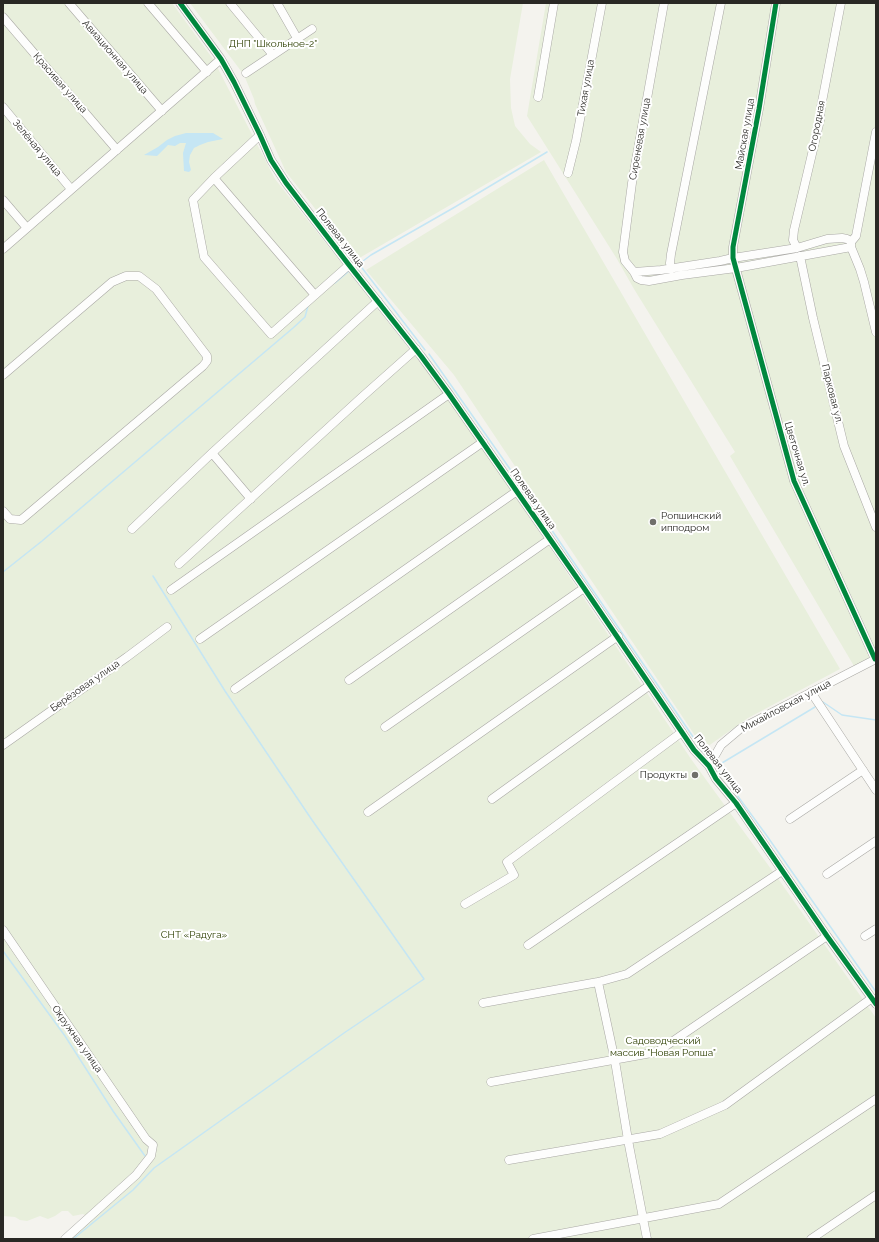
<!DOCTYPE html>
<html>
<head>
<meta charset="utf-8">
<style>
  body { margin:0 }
  #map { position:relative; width:879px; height:1242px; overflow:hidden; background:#f4f3ee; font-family:Raleway,sans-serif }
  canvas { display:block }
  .frame { position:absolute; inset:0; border:4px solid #292824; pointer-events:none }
</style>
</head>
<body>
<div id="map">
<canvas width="879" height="1242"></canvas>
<div class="frame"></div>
</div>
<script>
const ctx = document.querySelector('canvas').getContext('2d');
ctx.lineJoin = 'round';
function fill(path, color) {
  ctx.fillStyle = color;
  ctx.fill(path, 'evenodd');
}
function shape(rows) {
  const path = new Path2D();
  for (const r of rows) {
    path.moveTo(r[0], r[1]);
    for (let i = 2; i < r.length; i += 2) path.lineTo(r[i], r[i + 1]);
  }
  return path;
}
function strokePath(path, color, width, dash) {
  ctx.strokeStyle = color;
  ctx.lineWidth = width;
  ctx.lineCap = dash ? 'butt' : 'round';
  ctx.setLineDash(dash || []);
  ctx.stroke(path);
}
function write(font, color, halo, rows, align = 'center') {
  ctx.font = font + ' Raleway,sans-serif';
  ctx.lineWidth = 4;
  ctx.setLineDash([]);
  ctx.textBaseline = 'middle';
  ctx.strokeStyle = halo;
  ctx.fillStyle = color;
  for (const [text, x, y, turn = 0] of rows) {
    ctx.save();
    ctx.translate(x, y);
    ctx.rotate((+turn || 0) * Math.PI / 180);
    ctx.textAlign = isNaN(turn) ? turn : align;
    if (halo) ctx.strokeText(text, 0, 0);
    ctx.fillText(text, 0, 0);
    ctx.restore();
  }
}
fill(shape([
  [3,3,172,3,213,59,275,179,448,398,559,561,691,759,779,880,876,1018,876,1239,65,1239,88,1217,83,1214,73,1216,68,1211,62,1211,55,1216,48,1219,40,1216,27,1221,20,1220,15,1217,3,1216],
  [190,3,523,3,510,79,511,108,515,126,530,144,541,152,356,260,286,172,255,104,254,99,244,75],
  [546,3,876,3,876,655,854,666,730,456,735,452,634,289,617,259,527,116],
  [544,160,840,669,748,718,704,749,454,375,366,270]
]), '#e8efdc');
fill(shape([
  [186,133,213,133,223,139,208,142,200,145,194,148,190,155,189,162,191,170,189,172,184,171,183,153,186,143,180,143,175,146,168,145,157,156,144,155,158,147,167,140,175,136]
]), '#c5e6f4');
strokePath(shape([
  [335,283,349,271],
  [425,350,359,264,371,255,455,207,547,152],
  [429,354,510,469,702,750,708,757],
  [3,572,42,541,293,328,305,317,308,306],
  [823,702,842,715,876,720],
  [715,765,767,836,876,992],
  [717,766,815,707],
  [3,951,65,1036,113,1111,145,1156],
  [73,1239,133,1190,154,1168,344,1033,424,979,312,820,225,691,153,576]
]), '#c5e6f4', 1.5);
const minor = shape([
  [69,3,162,111],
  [148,3,207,72],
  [180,3,221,59,234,82,260,135,271,160,286,183,349,265,421,356,449,394,584,588,694,750,709,766,716,779,736,803,827,936,876,1004],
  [230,3,273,55],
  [277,3,297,38],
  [664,3,632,183,623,252,625,261,634,272,637,278,641,280,649,281,682,275,736,268,851,247],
  [776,3,759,109,733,247,733,258,794,481,875,659],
  [3,17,117,150],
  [246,73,312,29],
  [538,97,554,3],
  [3,107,71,189],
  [876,132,856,236,851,242,851,247,860,269,864,282,876,332],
  [260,135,214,178,193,200,204,257,271,334,349,265],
  [568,173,576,141,602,3],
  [214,178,314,294],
  [3,200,27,228],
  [797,248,793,240,794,230,820,120,821,107,841,3],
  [3,249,221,59],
  [800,256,813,318,844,446,876,527],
  [671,269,670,263,671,254,721,3],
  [634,272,661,270,720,261,733,258,797,248,827,239,842,238,847,239,851,241],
  [3,375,112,282,126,276,139,276,156,289,207,356,207,361,203,366,21,520,10,519,3,511],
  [212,453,251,499],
  [132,529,212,453,378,301],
  [179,564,362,397,416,349],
  [171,590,449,394],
  [200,639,483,442],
  [349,680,550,539],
  [235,689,517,491],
  [811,692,876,790],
  [385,727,584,588],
  [3,745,127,657,167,627],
  [709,766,721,745,740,729,876,659],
  [492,799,650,685],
  [368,812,618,636],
  [790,819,863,770],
  [827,874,876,841],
  [465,904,514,875,507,862,682,732],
  [3,930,146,1139,153,1145,151,1156,136,1175,65,1239],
  [865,936,876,929],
  [528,945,736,803],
  [598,982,615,1061,628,1140,647,1239],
  [483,1003,598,982,627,974,782,871],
  [491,1082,657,1052,827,936],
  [509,1160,660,1134,725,1105,872,998],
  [533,1239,719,1204,876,1099],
  [811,1239,876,1195]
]);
strokePath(minor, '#a9a8a4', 9);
strokePath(minor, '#fdfdfc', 8);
strokePath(shape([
  [180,3,221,59,234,82,260,135,271,160,286,183,349,265,421,356,449,394,584,588,694,750,709,766,716,779,736,803,827,936,876,1004],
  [776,3,759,109,733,247,733,258,794,481,875,659]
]), '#00873e', 5);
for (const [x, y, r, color] of [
  [653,522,4,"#706f6b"],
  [695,775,4,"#706f6b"]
]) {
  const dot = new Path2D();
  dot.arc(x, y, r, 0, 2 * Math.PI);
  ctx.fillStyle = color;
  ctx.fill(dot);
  strokePath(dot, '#fff', 1.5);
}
write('10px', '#2d3f00', '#fff', [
  ["ДНП \"Школьное-2\"",273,44],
  ["СНТ «Радуга»",194,935],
  ["Садоводческий",663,1041],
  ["массив \"Новая Ропша\"",663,1053]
]);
write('10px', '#292824', '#fff', [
  ["Авиационная улица",115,57,49],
  ["Красивая улица",60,83,49],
  ["Тихая улица",586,88,-80],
  ["Огородная",817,126,-79],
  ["Майская улица",745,134,-80],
  ["Сиреневая улица",640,139,-80],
  ["Зелёная улица",37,148,50],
  ["Полевая улица",340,238,52],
  ["Парковая ул.",832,394,76],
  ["Цветочная ул.",797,454,73],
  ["Полевая улица",533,499,55],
  ["Берёзовая улица",85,686,-35],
  ["Михайловская улица",786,706,-28],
  ["Полевая улица",718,764,52],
  ["Окружная улица",77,1039,55]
]);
write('10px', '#292824', '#fff', [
  ["Ропшинский",661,516],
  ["ипподром",661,528],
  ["Продукты",687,775,"right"]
], 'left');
</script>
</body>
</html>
